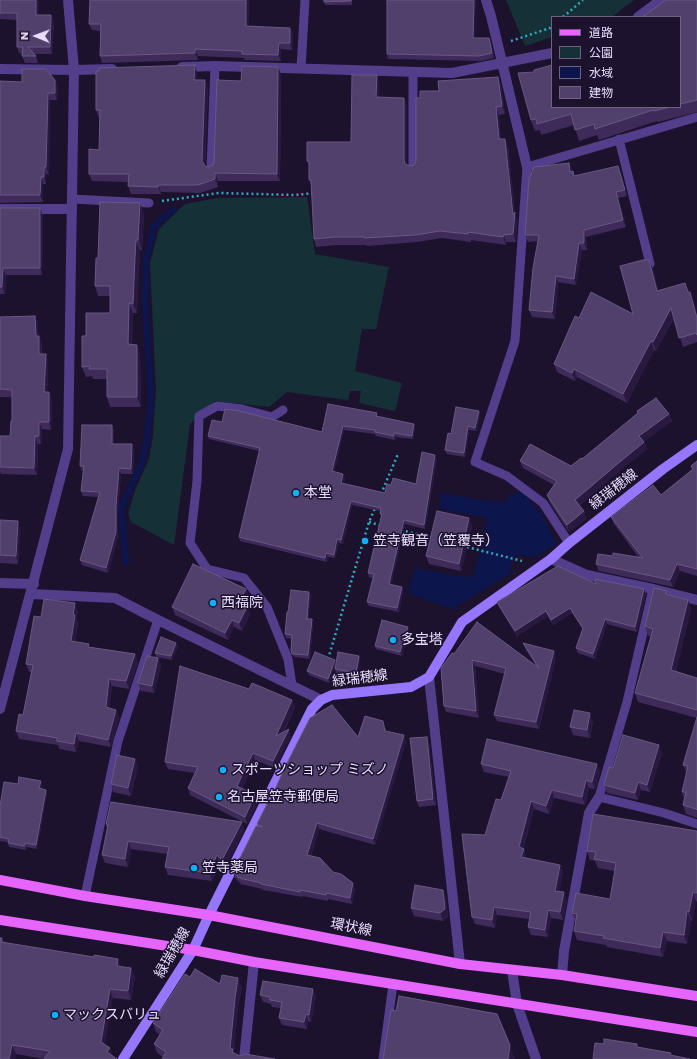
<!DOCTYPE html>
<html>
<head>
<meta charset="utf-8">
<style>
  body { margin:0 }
  #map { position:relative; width:697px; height:1059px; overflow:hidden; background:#1c122d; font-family:Poppins,"Noto Sans JP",sans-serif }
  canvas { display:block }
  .legend { position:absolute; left:551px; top:16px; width:130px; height:92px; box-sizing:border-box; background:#1c122d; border:1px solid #6e6481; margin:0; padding:5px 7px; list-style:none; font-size:12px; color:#e9deff }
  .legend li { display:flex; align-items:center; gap:8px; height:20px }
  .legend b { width:20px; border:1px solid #6e6481 }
  .north { position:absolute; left:16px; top:16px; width:40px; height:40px; -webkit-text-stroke:3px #1c122d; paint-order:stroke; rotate:271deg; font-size:11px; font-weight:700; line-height:16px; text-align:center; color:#e9deff }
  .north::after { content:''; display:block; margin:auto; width:14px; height:18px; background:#e9deff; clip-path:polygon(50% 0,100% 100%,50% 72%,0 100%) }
</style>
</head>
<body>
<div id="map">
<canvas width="697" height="1059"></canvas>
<ul class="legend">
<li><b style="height:5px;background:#e666fd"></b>道路</li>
<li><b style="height:11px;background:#153137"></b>公園</li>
<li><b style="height:11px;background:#0c154c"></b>水域</li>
<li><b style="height:11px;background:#513f6c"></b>建物</li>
</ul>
<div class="north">N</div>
</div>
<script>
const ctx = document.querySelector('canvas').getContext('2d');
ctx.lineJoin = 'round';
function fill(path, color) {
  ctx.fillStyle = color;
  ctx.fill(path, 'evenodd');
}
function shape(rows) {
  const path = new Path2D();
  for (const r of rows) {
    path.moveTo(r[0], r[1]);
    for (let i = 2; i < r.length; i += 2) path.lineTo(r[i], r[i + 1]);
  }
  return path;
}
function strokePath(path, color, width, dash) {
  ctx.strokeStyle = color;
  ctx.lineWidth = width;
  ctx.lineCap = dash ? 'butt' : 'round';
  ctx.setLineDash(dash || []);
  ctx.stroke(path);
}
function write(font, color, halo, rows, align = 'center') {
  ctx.font = font + ' Poppins,"Noto Sans JP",sans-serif';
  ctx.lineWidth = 3;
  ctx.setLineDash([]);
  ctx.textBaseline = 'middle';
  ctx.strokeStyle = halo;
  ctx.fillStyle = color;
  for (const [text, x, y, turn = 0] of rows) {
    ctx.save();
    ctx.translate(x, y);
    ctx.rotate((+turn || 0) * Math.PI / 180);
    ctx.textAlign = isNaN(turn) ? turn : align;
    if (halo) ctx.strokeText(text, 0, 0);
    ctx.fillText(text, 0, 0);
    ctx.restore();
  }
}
fill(shape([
  [506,0,634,0,612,17,552,17,552,37,525,46],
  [307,197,315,254,389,267,376,329,362,329,355,371,402,383,395,411,359,403,361,391,350,391,348,400,287,392,269,407,215,401,190,424,174,545,131,522,128,513,136,488,149,459,153,435,156,390,150,263,159,229,185,204,217,198]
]), '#153137');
fill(shape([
  [523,492,542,515,557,544,535,557,517,555,510,565,511,573,452,609,408,593,415,568,457,576,472,577,481,550,487,518,439,509,441,493,489,501,506,502,509,495]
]), '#0c154c');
strokePath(shape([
  [126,563,121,508,141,465,147,439,151,396,145,302,146,259,154,226,169,213,174,210]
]), '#0c154c', 6);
strokePath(shape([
  [563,17,583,0],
  [511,41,550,28,552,26],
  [162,201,219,193,295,195,315,193],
  [381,494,398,454],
  [369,522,382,526],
  [401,530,433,538],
  [467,547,522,561],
  [328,659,369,522,375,508]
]), '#32a8be', 2.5, [2, 3]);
strokePath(shape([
  [301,68,305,0],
  [413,72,413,168],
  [619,139,650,264],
  [211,169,215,66],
  [72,199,149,203],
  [283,410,272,417,242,409,217,406,199,416,197,481,190,543,207,569,244,578,267,607,288,659,292,685],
  [569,543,543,503,507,476,475,462,515,341,527,167,697,117],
  [653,589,627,702,599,797,664,813,697,824],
  [85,896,118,741,158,620],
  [383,1059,393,984]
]), '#523e8b', 9);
strokePath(shape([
  [486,0,491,16,527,167],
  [638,17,661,0],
  [182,67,215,66,452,73,552,53],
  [0,69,74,70,112,69],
  [0,209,72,209],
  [551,559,587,575,653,589,697,600],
  [0,583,34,584],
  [31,594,115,598,158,620,321,700],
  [429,677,460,964],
  [562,975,564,951,589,813,599,797],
  [244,1059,254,962]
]), '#523e8b', 10);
strokePath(shape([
  [0,709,68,449,74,70,68,0],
  [512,970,517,1004,536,1059]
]), '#523e8b', 10);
strokePath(shape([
  [123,1059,193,950,209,915,312,709,321,700,332,695,411,687,429,677,462,622,551,559,569,543,663,469,697,445]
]), '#9776fe', 10);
strokePath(shape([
  [0,880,85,896,209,915,460,964,562,975,697,996],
  [0,920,193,950,254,962,697,1032]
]), '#e666fd', 10);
fill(shape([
  [0,0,38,0,39,4,38,15,51,15,54,22,52,54,33,54,36,56,38,63,25,63,22,56,22,54,19,53,17,47,17,20,0,19],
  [90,0,249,0,248,26,290,28,293,35,292,50,281,49,281,61,245,60,244,58,198,56,198,60,102,63,100,56,100,31,92,30,89,24],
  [324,0,352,0,352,5,325,5],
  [697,0,697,112,658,122,657,121,599,140,597,135,579,141,574,125,541,135,540,130,535,131,531,120,534,72,552,107,680,107,680,17],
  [475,38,489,38,491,42,494,58,481,61,388,59,387,54],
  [278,67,281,74,280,181,218,181,218,187,200,193,161,192,161,194,131,194,128,186,128,182,92,181,89,174,99,150,100,118,99,118,96,110,197,73,197,80,208,88,205,166,208,167,213,165,241,81],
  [55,80,58,87,57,100,50,100,49,175,46,174,46,184,43,184,43,202,0,203,0,81,22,82],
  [379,83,379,97,407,106,407,165,410,166,414,165,416,161,420,98,439,91,501,85,505,114,499,115,501,139,508,146,515,215,517,220,516,242,506,242,506,245,471,240,471,242,442,238,417,242,367,246,366,245,337,245,316,247,314,239,312,187,309,180,309,166,307,161,351,142],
  [569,163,572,171,573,171,574,175,620,173,627,196,618,198,626,227,586,237,587,250,582,250,576,285,558,282,555,319,532,317,529,310,538,241,528,242,525,235],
  [0,208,43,216,42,275,6,275,5,294,0,294],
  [144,213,142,250,140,250,139,267,137,313,133,313,132,345,140,355,141,407,110,407,107,397,107,379,93,379,92,376,86,377,82,367,86,336,110,313,110,296,98,296,95,286,98,258],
  [653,269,658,291,688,292,690,292,697,315,697,342,683,347,674,318,656,351,654,350,627,403,577,377,575,381,557,372,554,364,579,318,633,314],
  [35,316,38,324,38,336,42,343,42,354,46,354,48,362,47,392,49,392,52,399,51,430,42,429,41,444,38,444,37,475,1,474,0,472,0,436,10,436,12,421,12,397,0,397,0,317],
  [479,411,480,415,477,431,469,430,465,457,447,454,445,450,451,434],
  [637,411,669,414,672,421,644,441,647,449,623,468,579,506,584,511,586,519,569,532,550,503,547,495,554,485,523,468,520,461,571,466,582,459,638,413],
  [378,416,415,427,413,439,396,437,395,440,376,436,375,434,344,430,334,472,345,478,344,483,385,493,391,485,416,484,437,459,425,529,405,524,391,585,402,587,403,591,399,612,369,606,367,602,373,578,369,577,368,573,381,517,380,514,380,511,352,505,343,544,339,543,335,558,328,557,327,562,240,541,239,537,259,451,209,439,208,436,222,422,322,432],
  [114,431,114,444,134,450,133,474,121,474,118,511,118,537,108,573,82,565,80,560,98,497,83,496,81,491,83,471,82,471,80,466],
  [697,461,697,576,680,571,673,587,599,571,596,564,613,556,639,558,614,524,611,517,661,495,692,470,691,466],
  [0,520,20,528,18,564,0,563],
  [472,526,461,571,429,564,426,556],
  [596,584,644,589,646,594,637,632,607,624,595,659,578,653,576,648,583,630,572,613,553,625,548,616,517,636,499,607,497,602],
  [246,589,249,596,244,605,247,607,250,614,242,631,234,627,228,640,175,615,172,607],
  [667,591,668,594,688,600,691,609,676,671,697,678,697,818,686,814,683,805,684,798,682,792,687,774,683,765,697,718,638,702,635,693,651,636,648,636,645,626],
  [309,592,311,596,308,619,312,619,313,623,310,659,294,657,291,650,292,639,286,638,285,634,288,612],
  [78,611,76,618,78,623,75,642,90,647,135,654,138,662,129,689,112,686,109,708,116,710,119,718,111,747,79,741,76,752,59,749,58,745,19,739,16,731,23,715,31,672,29,672,26,664,41,617],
  [409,630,402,656,376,649,375,646],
  [176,643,178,647,172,660,156,657,155,653],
  [523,643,556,657,539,729,497,721,494,715,505,674,475,666,479,718,446,712,444,706,454,654,536,666,526,650],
  [359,656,360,660,357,677,336,673,335,669,335,667,329,683,309,675,307,671,335,660,336,663],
  [158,658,161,665,154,693,141,691,138,683],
  [249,689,292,700,295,707,284,732,291,736,275,768,255,760,242,789,258,802,247,824,190,795,188,788,195,773,168,769,165,762],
  [593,721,590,738,573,735,570,727],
  [385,727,386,731,406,741,375,845,319,829,311,856,355,889,352,904,328,899,328,901,303,896,302,897,263,890,262,889,241,884,235,878,233,872,258,826,257,824,269,803,358,737],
  [429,743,436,805,419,807,417,801],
  [662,753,650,792,641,790,638,800,607,793,604,785,613,768],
  [481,764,597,764,600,772,595,789,589,788,585,805,554,798,549,814,534,809,523,849,526,856,526,858,560,865,563,872,559,892,567,900,563,920,551,918,548,937,531,935,528,927,530,919,497,915,495,928,475,924,472,917,485,835,501,800,509,777,484,772],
  [138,766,131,796,113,792,111,784],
  [18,784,42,785,41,789,47,793,37,849,26,847,26,850,9,847,8,842,0,841,0,806],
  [106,824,244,830,225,868,220,863,212,881,168,875,165,867,167,854,131,849,128,867,105,863,102,855,107,829],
  [697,831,697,902,696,901,692,921,691,921,687,944,667,941,663,957,607,947,606,945,577,940,574,931,576,922,572,913,610,899,615,871,598,868,595,861,590,860,587,851],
  [446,898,448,917,443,921,414,916,411,908],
  [2,938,4,942,121,967,131,968,135,977,131,1000,113,998,44,1059,16,1054,0,1059],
  [190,977,242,987,238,1007,234,1051,234,1053,240,1056,163,1057,157,1053,154,1044,160,1035,156,1032,153,1023],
  [260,995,316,996,311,1022,308,1021,307,1029,282,1025,279,1018,281,1008,272,1007,271,1004,263,1002]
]), '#3f2b5a');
fill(shape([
  [36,0,38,0,39,4,38,21,36,15],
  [246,0,249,0,248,33,246,26],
  [474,0,476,0,475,43,473,38],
  [51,15,54,22,52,54,50,47],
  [290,28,293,35,292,50,290,43],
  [489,38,491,42,494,58,492,53],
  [279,43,281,49,281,61,278,55],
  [195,49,198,56,198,60,195,53],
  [195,65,197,73,197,87,194,80],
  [278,67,281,74,280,181,277,174],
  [377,75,379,83,379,105,376,97],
  [498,77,501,85,505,114,502,106],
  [55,80,58,87,57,100,55,93],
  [205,80,208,88,205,169,202,161],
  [48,93,50,100,49,175,46,167],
  [404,98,407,106,407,168,404,160],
  [496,107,499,115,502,147,499,139],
  [505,139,508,146,515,215,517,220,516,242,513,234,513,215],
  [569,163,572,169,573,178,570,172],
  [44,167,46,174,46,184,44,177],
  [215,173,218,181,218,187,215,179],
  [41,177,43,184,43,202,40,195],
  [158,185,161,192,161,194,158,187],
  [616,192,618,198,626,227,623,220],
  [140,203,144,213,142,250,138,240],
  [40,208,43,216,42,275,40,268],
  [584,230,586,237,587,250,584,243],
  [504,235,506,242,506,245,503,237],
  [136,240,140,250,137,313,133,304],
  [579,243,582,250,576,285,574,279],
  [649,260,653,269,660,300,657,291],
  [3,268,6,275,5,294,2,287],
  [556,276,558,282,555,319,552,312],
  [690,292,697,315,697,318],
  [129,303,133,313,132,354,128,344],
  [671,308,674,317,656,351,653,342],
  [35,316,38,324,38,343,36,336],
  [39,336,42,343,41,361,39,354],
  [651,341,654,350,627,403,623,394],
  [137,345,140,355,141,407,137,397],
  [46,354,48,362,47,399,44,392],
  [574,369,577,377,575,381,572,373],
  [49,392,52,399,51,430,49,422],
  [479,411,480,415,477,431,475,428],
  [669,414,672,421,642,443,639,436],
  [39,422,42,429,41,444,39,436],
  [414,424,415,427,413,439,412,436],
  [112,425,114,431,114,449,112,444],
  [343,426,344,430,334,475,332,471],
  [468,426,469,430,465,457,464,453],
  [394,433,396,437,395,440,394,436],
  [35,436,38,444,37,475,34,468],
  [644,442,647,449,623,468,578,507,575,500,621,461],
  [132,444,134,450,133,474,131,469],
  [435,455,437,459,425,529,424,525],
  [119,468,121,474,118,511,118,537,108,573,106,568,116,506],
  [343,474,345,478,343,487,341,483],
  [351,501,352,505,343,544,341,540],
  [584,511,586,519,569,532,567,525],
  [469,518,472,526,461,571,459,564],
  [404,520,405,524,390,588,389,584],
  [18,521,20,528,18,564,16,556],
  [337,539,339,543,335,558,334,555],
  [326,553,328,557,327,562,325,558],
  [677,564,680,571,673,587,670,580],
  [402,587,403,591,399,612,397,608],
  [246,589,249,596,242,610,239,603],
  [644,589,646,594,637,632,635,627],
  [309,592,311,596,308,623,307,619],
  [688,600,691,609,674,679,671,670],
  [75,603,78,611,76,618,78,623,74,649,71,641,73,615],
  [247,607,250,614,242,631,239,623],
  [570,608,572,613,553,625,551,620],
  [546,611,548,616,517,636,515,631],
  [312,619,313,623,310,659,308,655],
  [605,619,607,624,595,659,593,654],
  [232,620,234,627,228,640,225,633],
  [408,627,409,630,402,656,400,652],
  [176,643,178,647,172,660,171,656],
  [554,651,556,657,539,729,536,722],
  [135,654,138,662,129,689,126,681],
  [359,656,360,660,357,677,356,673],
  [158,658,161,665,154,693,152,686],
  [335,660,337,664,329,683,328,679],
  [472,660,475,666,479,718,476,711],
  [109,679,112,686,108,715,106,707],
  [292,700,295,707,278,743,276,736],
  [116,710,119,718,111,747,108,740],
  [590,713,593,721,590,738,587,730],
  [289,729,291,736,275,768,273,761],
  [76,733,79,741,76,752,74,744],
  [404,735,406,741,375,845,373,839],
  [427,737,429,743,436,805,433,799],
  [659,745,662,753,650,792,647,785],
  [253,753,255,760,240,794,237,786],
  [135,759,138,766,131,796,128,788],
  [597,764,600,772,595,789,592,782],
  [586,780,589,788,585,805,582,797],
  [41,781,42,785,41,792,39,788],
  [638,782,641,790,638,800,635,793],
  [46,790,47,793,37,849,36,845],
  [552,790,554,798,549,814,546,806],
  [255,795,258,802,247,824,245,817],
  [531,801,534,809,521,855,519,847],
  [242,822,244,830,225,868,222,860],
  [317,823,319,829,309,861,307,855],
  [128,841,131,849,128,867,125,859],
  [524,849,526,856,524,865,521,857],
  [217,855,220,863,212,881,209,873],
  [560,865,563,872,558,899,555,891],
  [353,883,355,889,352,904,350,898],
  [443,890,446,898,448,917,443,921,440,913],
  [564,892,567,900,563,920,560,912],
  [693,892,696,901,692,921,689,912],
  [494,907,497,915,495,928,492,920],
  [548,910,551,918,548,937,545,930],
  [687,911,691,921,687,944,684,935],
  [663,932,667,941,663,957,660,948],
  [118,959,121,968,117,966],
  [131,968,135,977,131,1000,128,991],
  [238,978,242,987,238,1007,234,1051,236,1058,230,1049,235,998],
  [110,989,113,998,104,1051,101,1042],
  [313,989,316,996,311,1022,309,1015],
  [306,1014,308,1021,307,1029,304,1022],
  [12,1045,16,1054,15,1059,9,1059],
  [510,1045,515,1059,508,1059],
  [110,1048,113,1057,107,1052]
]), '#291941');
const building = shape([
  [0,0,36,0,36,15,51,15,50,47,28,47,36,56,22,56,23,47,17,47,17,13,0,13,0,0],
  [90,0,246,0,246,26,290,28,290,43,279,43,278,55,242,54,242,51,195,49,195,53,100,56,101,24,89,24,90,0],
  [324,0,351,0,351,1,324,2,324,0],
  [387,0,474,0,473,38,489,38,492,53,479,56,387,54,387,0],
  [666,0,697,0,697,100,680,104,680,17,642,17,666,0],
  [195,65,194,80,205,80,202,161,205,166,208,167,213,165,214,162,217,80,241,81,242,66,278,67,277,174,215,173,215,179,198,185,158,185,158,187,128,186,129,174,89,174,89,149,99,150,100,110,96,110,96,71,99,71,99,68,195,65],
  [552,65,552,107,670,107,654,111,653,110,595,129,594,124,575,130,571,114,537,124,536,119,531,120,518,73,534,72,534,70,552,65],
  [22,69,46,69,55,80,55,93,48,93,46,167,44,167,44,177,41,177,40,195,0,195,0,81,22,82,22,69],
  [352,75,377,75,376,97,404,98,404,160,405,164,410,166,414,165,416,161,416,98,420,98,420,91,439,91,438,81,498,77,502,106,496,107,499,139,505,139,513,215,515,212,513,234,504,235,503,237,468,232,468,234,440,231,415,235,364,238,364,237,335,237,314,239,311,180,309,180,309,161,307,161,307,142,351,142,352,75],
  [569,163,570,172,573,171,574,176,618,166,625,190,616,192,623,220,584,230,584,243,579,243,574,279,556,276,552,312,529,310,533,268,539,235,525,235,529,179,534,167,569,163],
  [100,202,140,203,138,240,136,240,135,257,133,304,129,303,128,344,137,345,137,397,107,397,107,369,89,369,90,366,82,367,82,336,86,336,86,313,110,313,110,286,95,286,96,258,98,258,100,202],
  [0,208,40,208,40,268,3,268,2,287,0,287,0,208],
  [643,260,649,260,657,291,685,283,688,292,690,292,697,318,697,335,696,333,679,338,671,308,653,342,651,341,623,394,574,369,572,373,554,364,575,316,579,318,591,292,633,314,620,266,643,260],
  [35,316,36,336,39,336,39,354,46,354,44,392,49,392,49,422,39,422,39,436,35,436,34,468,0,467,0,436,10,436,11,421,12,421,12,390,0,389,0,317,35,316],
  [656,398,669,414,639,436,644,442,621,461,575,500,584,511,567,525,547,495,557,481,520,461,530,444,571,466,581,458,582,459,638,413,637,411,656,398],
  [328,404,377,413,376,416,414,424,412,436,394,433,394,436,375,432,375,430,343,426,332,471,343,474,341,483,385,493,387,484,391,485,393,478,416,484,422,452,435,455,424,525,404,520,389,584,402,587,397,608,367,602,374,574,368,573,382,514,380,514,381,508,351,501,341,540,337,539,334,555,326,553,325,558,239,537,260,448,208,436,212,420,222,422,225,409,239,411,322,432,328,404],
  [456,407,479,411,475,428,468,426,464,453,445,450,448,433,451,434,456,407],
  [82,425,112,425,112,444,132,444,131,469,119,468,116,506,116,532,106,568,80,560,100,492,81,491,84,466,80,466,82,425],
  [697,461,697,569,677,564,670,580,596,564,598,554,613,556,613,553,643,558,611,517,653,485,661,495,693,469,691,466,697,461],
  [437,511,469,518,459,564,426,556,437,511],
  [0,520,18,521,16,556,0,555,0,520],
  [193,564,246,589,239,603,247,607,239,623,232,620,225,633,172,607,193,564],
  [558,566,596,584,595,579,644,589,635,627,605,619,593,654,576,648,583,628,570,608,551,620,546,611,515,631,497,602,558,566],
  [654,588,667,591,666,594,688,600,671,670,697,678,697,710,635,693,653,629,645,626,654,588],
  [291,590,309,592,307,619,312,619,308,655,292,654,291,650,292,635,285,634,287,612,288,612,291,590],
  [44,599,75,603,73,615,75,615,71,641,89,644,88,647,135,654,126,681,109,679,106,707,116,710,108,740,76,733,74,744,57,741,57,738,16,731,19,714,23,715,33,665,26,664,34,616,41,617,44,599],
  [382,620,408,627,400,652,375,646,382,620],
  [477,622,539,668,523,643,554,651,536,722,494,715,506,668,472,660,476,711,444,706,441,668,452,653,454,654,477,622],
  [161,637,176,643,171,656,155,653,161,637],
  [315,652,335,660,328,679,307,671,315,652],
  [338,652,359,656,356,673,335,669,338,652],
  [147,656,158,658,152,686,138,683,147,656],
  [180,666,249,689,252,683,292,700,276,736,289,729,273,761,253,753,237,786,255,795,245,817,188,788,198,767,165,762,180,666],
  [332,705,358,737,365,716,383,721,385,731,404,735,373,839,317,823,307,855,320,858,333,872,341,874,353,883,350,898,326,893,326,895,300,890,300,892,261,884,261,883,239,878,233,872,256,826,263,827,257,824,268,802,269,803,285,767,310,718,332,705],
  [574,710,590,713,587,730,570,727,574,710],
  [697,717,697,810,696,809,683,805,686,792,682,792,688,766,683,765,697,717],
  [623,735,659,745,647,785,638,782,635,793,604,785,609,767,613,768,623,735],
  [427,737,433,799,417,801,410,738,427,737],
  [487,739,597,764,592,782,586,780,582,797,552,790,546,806,531,801,519,847,524,849,521,857,560,865,555,891,564,892,560,912,548,910,545,930,528,927,531,912,494,907,492,920,472,917,462,834,485,835,496,799,501,800,511,771,481,764,487,739],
  [117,755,135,759,128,788,111,784,117,755],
  [19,777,41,781,39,788,46,790,36,845,25,843,24,846,8,843,9,839,0,837,0,806,4,782,18,784,19,777],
  [111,802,242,822,222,860,217,855,209,873,165,867,169,847,128,841,125,859,102,855,108,825,106,824,111,802],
  [593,814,697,831,697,893,693,892,689,912,687,911,684,935,663,932,660,948,603,938,604,936,574,931,577,914,572,913,576,893,610,899,616,863,594,859,596,852,587,851,593,814],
  [415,885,443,890,445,909,440,913,411,908,415,885],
  [0,938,2,938,1,942,94,957,94,955,118,959,117,966,131,968,128,991,110,989,101,1042,110,1048,107,1052,117,1059,44,1059,50,1051,12,1045,9,1059,0,1059,0,938],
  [195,969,220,984,222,975,238,978,235,998,230,1049,233,1049,232,1052,240,1056,245,1054,275,1059,162,1059,166,1052,154,1044,163,1030,153,1023,185,974,190,977,195,969],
  [263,981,313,989,309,1015,306,1014,304,1022,279,1018,282,1002,270,1000,270,997,260,995,263,981],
  [399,996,497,1014,510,1045,508,1059,383,1059,391,1010,396,1011,399,996],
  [604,1039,637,1044,637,1047,671,1053,670,1055,690,1059,593,1059,595,1043,604,1044,604,1039]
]);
fill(building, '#513f6c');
strokePath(building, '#695883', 1);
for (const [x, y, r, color] of [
  [296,493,4,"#0cb0fd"],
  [365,541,4,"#0cb0fd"],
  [213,603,4,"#0cb0fd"],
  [393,640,4,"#0cb0fd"],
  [223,770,4,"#0cb0fd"],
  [219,797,4,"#0cb0fd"],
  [194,868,4,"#0cb0fd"],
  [55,1015,4,"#0cb0fd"]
]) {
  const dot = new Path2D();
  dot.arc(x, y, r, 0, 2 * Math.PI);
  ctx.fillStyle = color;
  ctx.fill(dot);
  strokePath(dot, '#1c122d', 1.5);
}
write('14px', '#e9deff', '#1c122d', [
  ["緑瑞穂線",614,490,-38],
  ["緑瑞穂線",360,679,-7],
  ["環状線",351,928,11],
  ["緑瑞穂線",173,953,-60]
]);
write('14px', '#e9deff', '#1c122d', [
  ["本堂",304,493],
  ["笠寺観音（笠覆寺）",373,541],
  ["西福院",221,603],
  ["多宝塔",401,640],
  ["スポーツショップ ミズノ",231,770],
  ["名古屋笠寺郵便局",227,797],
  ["笠寺薬局",202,868],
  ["マックスバリュ",63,1015]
], 'left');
</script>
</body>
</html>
